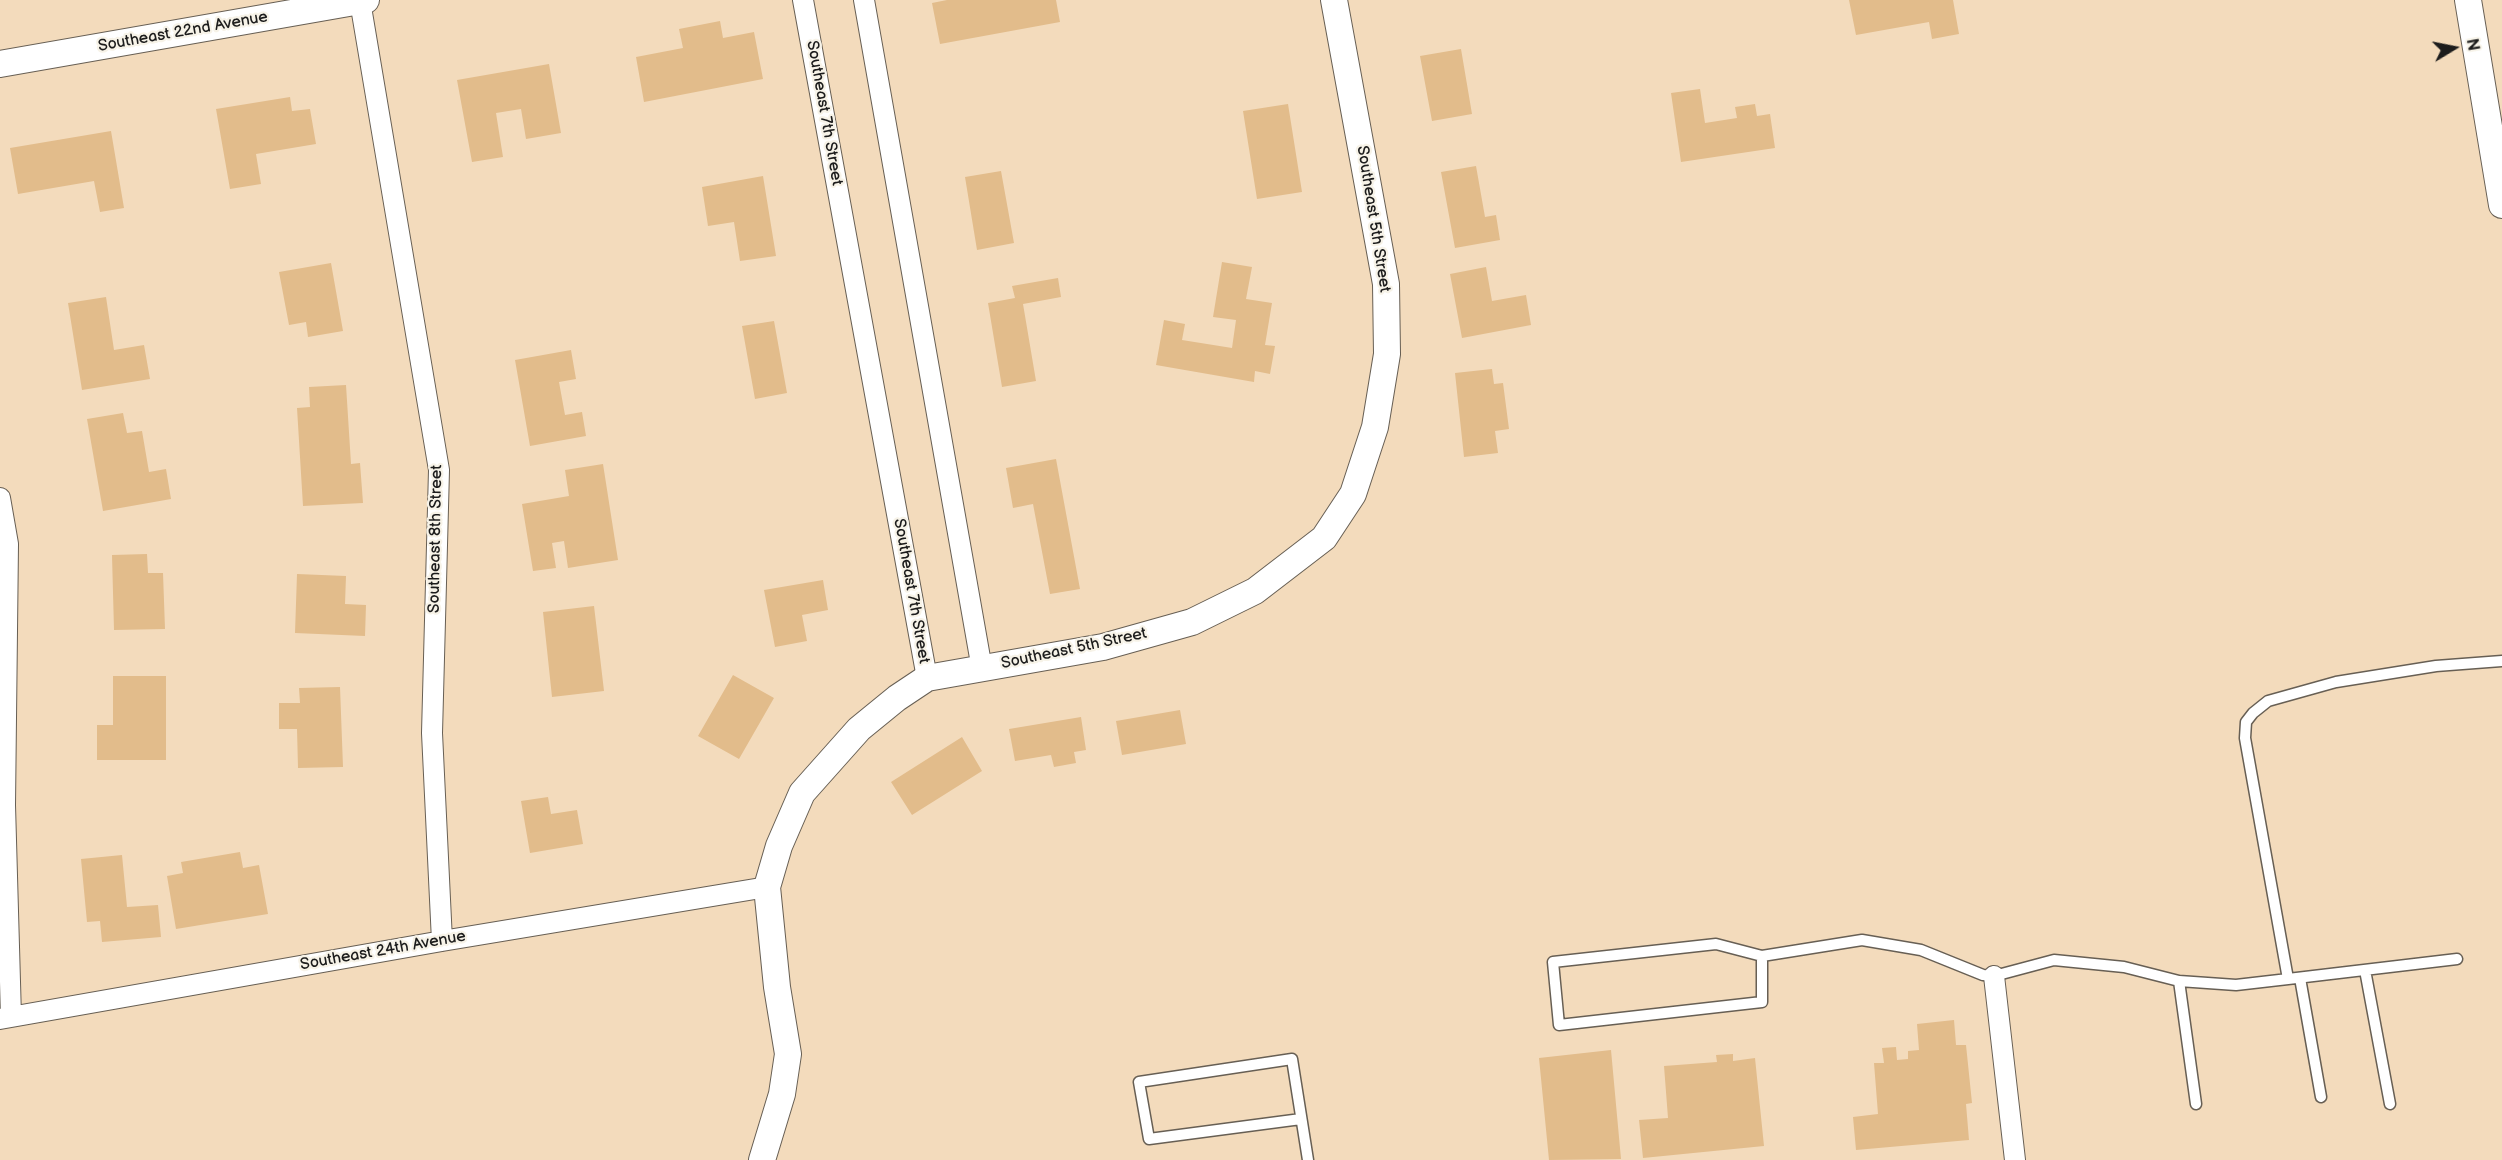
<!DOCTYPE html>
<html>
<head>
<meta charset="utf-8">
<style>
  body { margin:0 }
  #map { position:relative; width:2502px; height:1160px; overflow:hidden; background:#f3dbbc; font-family:"Balsamiq Sans",sans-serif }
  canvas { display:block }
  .north { position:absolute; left:2424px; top:18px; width:60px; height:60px; -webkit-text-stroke:4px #f7f3e8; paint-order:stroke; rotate:80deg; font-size:16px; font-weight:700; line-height:24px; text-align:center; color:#1c1c1c }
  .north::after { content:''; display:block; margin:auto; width:21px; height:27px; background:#1c1c1c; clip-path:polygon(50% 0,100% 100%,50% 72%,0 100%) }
</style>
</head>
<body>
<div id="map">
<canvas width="2502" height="1160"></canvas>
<div class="north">N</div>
</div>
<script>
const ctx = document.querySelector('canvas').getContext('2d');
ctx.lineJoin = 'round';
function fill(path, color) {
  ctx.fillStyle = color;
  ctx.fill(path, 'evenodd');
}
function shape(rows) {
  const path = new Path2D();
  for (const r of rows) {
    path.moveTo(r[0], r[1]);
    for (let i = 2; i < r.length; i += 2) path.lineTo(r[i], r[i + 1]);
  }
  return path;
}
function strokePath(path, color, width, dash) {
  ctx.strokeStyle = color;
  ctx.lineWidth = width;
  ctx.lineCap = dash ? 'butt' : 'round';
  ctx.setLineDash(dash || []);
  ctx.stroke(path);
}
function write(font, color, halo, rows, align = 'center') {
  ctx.font = font + ' "Balsamiq Sans",sans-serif';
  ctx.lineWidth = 4.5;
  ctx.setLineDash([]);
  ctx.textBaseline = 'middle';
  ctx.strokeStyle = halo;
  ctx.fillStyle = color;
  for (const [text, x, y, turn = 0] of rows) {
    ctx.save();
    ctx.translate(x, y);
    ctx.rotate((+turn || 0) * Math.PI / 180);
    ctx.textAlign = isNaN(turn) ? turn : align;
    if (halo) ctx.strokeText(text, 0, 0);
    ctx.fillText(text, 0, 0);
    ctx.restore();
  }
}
fill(shape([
  [947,0,1056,0,1060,22,940,44,932,3],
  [1849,0,1953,0,1959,34,1932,39,1929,22,1856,35],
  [720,21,723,38,754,32,763,79,644,102,636,57,683,48,679,29],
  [1461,49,1472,114,1432,121,1420,56],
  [549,64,561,133,526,139,521,109,496,113,503,157,472,162,457,80],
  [1700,89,1705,123,1737,118,1735,107,1755,104,1757,116,1770,114,1775,148,1681,162,1671,93],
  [290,97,292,111,310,109,316,144,256,154,261,184,230,189,216,109],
  [1288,104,1302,192,1257,199,1243,111],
  [111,131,124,208,100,212,94,181,18,194,10,148],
  [1476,166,1485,217,1496,215,1500,240,1455,248,1441,172],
  [1001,171,1014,243,977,250,965,177],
  [763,176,776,256,740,261,734,222,708,226,702,187],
  [1222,262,1252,267,1246,299,1272,303,1265,345,1275,346,1270,374,1255,371,1254,382,1156,365,1164,320,1185,324,1182,340,1232,348,1236,320,1213,317],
  [331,263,343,331,308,337,306,322,289,325,279,272],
  [1486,267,1492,301,1526,295,1531,325,1462,338,1450,274],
  [1058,278,1061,297,1023,304,1036,381,1002,387,988,303,1015,298,1012,286],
  [106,297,114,350,144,345,150,379,82,390,68,303],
  [774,321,787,393,755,399,742,326],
  [571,350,576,379,559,382,565,415,582,412,586,436,530,446,515,360],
  [1492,369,1494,384,1503,383,1509,429,1495,431,1498,453,1464,457,1455,373],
  [346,385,351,464,360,463,363,503,303,506,297,408,310,407,309,387],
  [123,413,127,433,142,431,149,472,166,469,171,499,103,511,87,419],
  [1056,459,1080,589,1050,594,1033,504,1013,508,1006,468],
  [603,464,618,560,568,568,564,541,552,543,556,568,533,571,522,504,569,496,565,470],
  [147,554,148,573,163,573,165,629,114,630,112,555],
  [297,574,346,576,345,604,366,605,365,636,295,633],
  [823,580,828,610,802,615,807,641,775,647,764,590],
  [594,606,604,691,552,697,543,612],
  [733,675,774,698,739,759,698,736],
  [113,676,166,676,166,760,97,760,97,725,113,725],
  [340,687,343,767,298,768,297,729,279,729,279,703,300,703,299,688],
  [1180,710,1186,744,1122,755,1116,721],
  [1081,717,1086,750,1074,752,1076,763,1054,767,1051,755,1015,761,1009,729],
  [962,737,982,771,912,815,891,782],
  [548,797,551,814,577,810,583,844,530,853,521,801],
  [240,852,243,868,259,865,268,914,176,929,167,876,183,873,181,862],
  [122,855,127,907,158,905,161,937,102,942,100,921,87,922,81,859],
  [1954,1020,1956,1045,1966,1045,1972,1103,1966,1104,1969,1140,1856,1150,1853,1117,1878,1114,1874,1063,1884,1063,1882,1048,1896,1047,1897,1060,1908,1059,1908,1051,1919,1050,1917,1024],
  [1611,1050,1621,1159,1549,1160,1539,1058],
  [1733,1054,1733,1061,1755,1058,1764,1146,1643,1158,1639,1120,1668,1118,1664,1066,1717,1062,1716,1055]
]), '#e2bc8b');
const service = shape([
  [1762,956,1762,1002,1559,1025,1553,962,1716,944,1762,956,1862,940,1921,950,1983,975,1994,976,2054,960,2124,967,2179,981,2236,985,2288,979,2245,738,2246,722,2253,713,2268,701,2336,682,2436,666,2502,661],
  [2365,970,2390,1104],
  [2300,978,2321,1097],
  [2288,979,2457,959],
  [2179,981,2196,1104],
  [1301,1119,1149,1139,1139,1082,1292,1059,1308,1160]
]);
const minor = shape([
  [803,0,927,678],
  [864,0,982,669],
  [360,1,439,470,432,733,442,941],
  [0,498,8,544,5,805,11,1017],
  [1994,976,2015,1160],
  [0,1019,442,941,767,887]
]);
const tertiary = shape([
  [2468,0,2502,205],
  [0,64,366,0],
  [762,1160,782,1094,788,1054,777,987,767,887,779,846,802,793,859,729,897,698,927,678,1103,647,1192,622,1255,591,1324,538,1353,494,1375,427,1387,354,1386,284,1334,0]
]);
strokePath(service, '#675f54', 13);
strokePath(minor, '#675f54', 22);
strokePath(tertiary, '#675f54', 28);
strokePath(service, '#fff', 10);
strokePath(minor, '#fff', 20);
strokePath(tertiary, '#fff', 26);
write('16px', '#1c1c1c', '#f7f3e8', [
  ["Southeast 22nd Avenue",183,32,-10],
  ["Southeast 7th Street",824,113,80],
  ["Southeast 5th Street",1373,219,81],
  ["Southeast 8th Street",436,539,-89],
  ["Southeast 7th Street",911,591,80],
  ["Southeast 5th Street",1074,649,-12],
  ["Southeast 24th Avenue",383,951,-10]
]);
</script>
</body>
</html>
